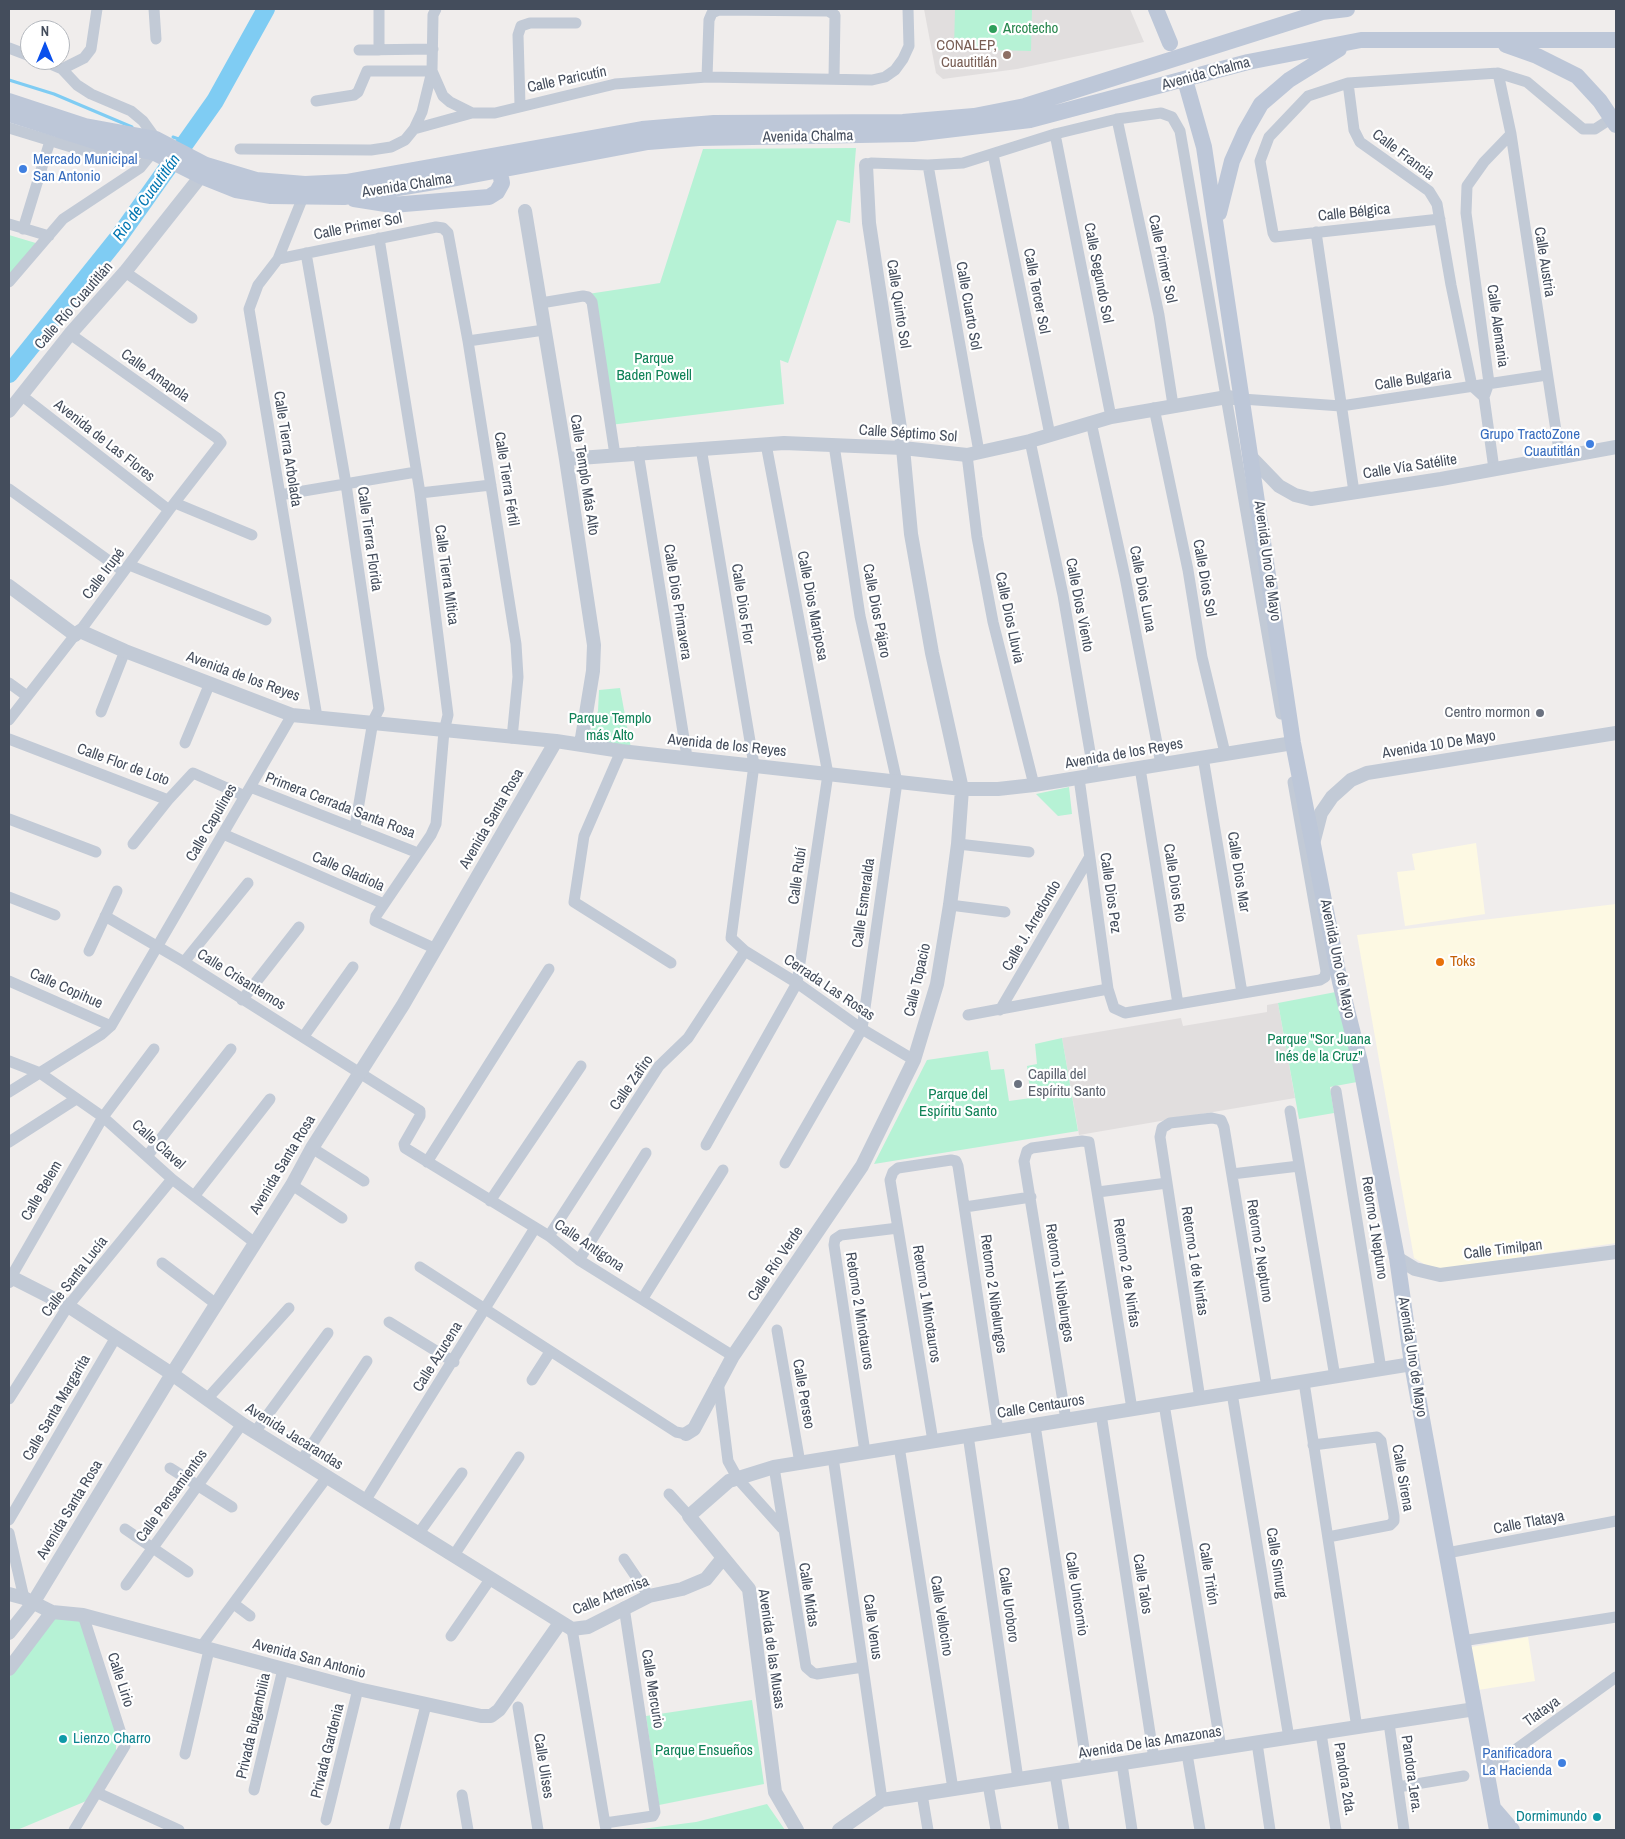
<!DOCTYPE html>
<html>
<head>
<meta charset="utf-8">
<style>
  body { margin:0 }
  #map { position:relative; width:1625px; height:1839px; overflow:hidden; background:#f0edec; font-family:"Archivo Narrow",sans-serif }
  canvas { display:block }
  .frame { position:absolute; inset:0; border:10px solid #444d5c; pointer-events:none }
  .north { position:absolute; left:20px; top:20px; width:50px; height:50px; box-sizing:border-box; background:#fff; border:1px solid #b4b8be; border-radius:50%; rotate:0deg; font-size:14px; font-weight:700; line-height:20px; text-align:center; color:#444d5c }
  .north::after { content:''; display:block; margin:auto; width:18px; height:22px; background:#0a50ec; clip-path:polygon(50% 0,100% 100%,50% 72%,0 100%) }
</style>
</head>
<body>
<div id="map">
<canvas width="1625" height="1839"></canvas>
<div class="frame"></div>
<div class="north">N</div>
</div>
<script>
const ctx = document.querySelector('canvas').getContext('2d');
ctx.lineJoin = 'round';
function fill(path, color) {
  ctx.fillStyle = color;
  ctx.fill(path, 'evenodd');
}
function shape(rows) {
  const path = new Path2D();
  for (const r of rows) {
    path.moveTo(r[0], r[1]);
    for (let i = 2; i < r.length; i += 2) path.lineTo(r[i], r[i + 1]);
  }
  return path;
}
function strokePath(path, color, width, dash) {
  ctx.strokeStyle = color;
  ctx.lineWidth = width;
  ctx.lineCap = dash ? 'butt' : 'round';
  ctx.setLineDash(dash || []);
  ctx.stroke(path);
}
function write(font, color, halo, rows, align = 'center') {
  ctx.font = font + ' "Archivo Narrow",sans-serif';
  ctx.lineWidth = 4.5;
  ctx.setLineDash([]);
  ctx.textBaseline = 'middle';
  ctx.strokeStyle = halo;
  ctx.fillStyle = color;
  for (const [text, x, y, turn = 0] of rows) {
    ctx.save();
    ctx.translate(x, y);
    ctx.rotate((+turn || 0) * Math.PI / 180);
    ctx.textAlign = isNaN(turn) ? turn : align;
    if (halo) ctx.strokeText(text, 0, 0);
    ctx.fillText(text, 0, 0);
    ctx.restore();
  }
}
fill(shape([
  [1476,843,1485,914,1405,926,1397,872,1415,870,1412,854],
  [1616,904,1616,1243,1441,1269,1426,1265,1414,1258,1357,935],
  [1528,1637,1535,1681,1478,1690,1471,1647]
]), '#fdf9e3');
fill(shape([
  [924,9,1130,9,1144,42,1017,69,943,79,936,73],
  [1278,1003,1295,1098,1079,1135,1062,1038,1181,1018,1183,1026,1267,1012,1267,1005]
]), '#e1dede');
fill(shape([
  [955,9,1032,9,1031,51,954,49],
  [856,148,850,223,837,220,788,363,780,360,784,404,610,425,588,294,660,283,703,149],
  [9,235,39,244,9,276],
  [620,688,631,748,587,742,598,711,599,690],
  [1069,787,1072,814,1058,816,1036,794],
  [1341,991,1357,1082,1330,1087,1334,1113,1299,1119,1278,1003],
  [1062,1038,1078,1131,874,1164,927,1060,988,1051,991,1070,1004,1069,1009,1101,1031,1098,1027,1066,1037,1064,1035,1044],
  [56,1616,83,1619,116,1722,116,1756,91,1799,17,1830,9,1830,9,1678],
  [752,1700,764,1784,659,1805,646,1716],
  [767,1804,785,1830,634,1830,696,1822]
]), '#b6f2d5');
strokePath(shape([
  [9,80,54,94,132,127],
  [173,137,187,142]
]), '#7fccf3', 3);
strokePath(shape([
  [9,374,118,238,215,101,266,9]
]), '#7fccf3', 18);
strokePath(shape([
  [154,9,156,39],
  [9,48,30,56],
  [359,50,433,49],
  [379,50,379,9],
  [41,60,62,69,77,85,91,94,131,111,143,121,156,139],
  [62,69,84,58,91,49,97,9],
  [432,71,443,96,450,102,472,113],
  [1498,73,1511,134,1560,457],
  [707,77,709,20,712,13,719,10,828,11,835,15,834,78],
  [1348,83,1354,130,1360,142,1429,191,1437,204,1451,285,1472,386,1484,397],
  [316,101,354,95,358,92,367,71,432,71],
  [520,105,518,35,521,26,530,23,576,23],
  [1117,119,1159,315,1173,405],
  [9,128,81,150,99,151,113,146],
  [414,129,422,112,432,71,433,15,436,9],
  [1055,134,1111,417],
  [240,149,371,150,391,147,405,140,414,129,472,113,495,113,615,84,707,77,872,80,885,77,895,70,903,59,909,46,908,9],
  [993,154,1050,435],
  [866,165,871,163,928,165,963,163,1055,134,1117,119,1161,113,1172,117,1180,131,1281,714],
  [928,165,979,452],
  [303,197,278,259,258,285,249,309,317,717],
  [1440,219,1275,237,1273,233,1260,161,1269,137,1308,96,1348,83,1498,73,1527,82,1583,129,1595,129,1612,118],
  [9,224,49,236],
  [23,229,50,141],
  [1316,232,1354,492],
  [379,238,420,493,448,715,444,731,436,824,431,835,376,916,375,921,436,949],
  [306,253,346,484,379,709,373,721,355,827],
  [278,259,436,227,443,228,448,233,468,341,516,644,518,677,512,738],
  [125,272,192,318],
  [9,282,63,219,140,168,153,152],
  [541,303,583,296,588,297,592,302,615,455],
  [468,341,544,330],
  [21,395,169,510],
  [1242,399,1341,406,1547,375],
  [1154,408,1188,570,1202,657,1225,753],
  [1091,422,1125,577,1161,764],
  [1030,441,1063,595,1094,775],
  [701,448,754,765,731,938,745,951,797,983,862,1029,914,1060],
  [638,452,687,757],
  [967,455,977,537,993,622,1034,785],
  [1494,469,1484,397,1489,383,1466,213,1467,186,1484,162,1511,134],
  [9,489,123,571],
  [420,493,491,485],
  [280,495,416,472],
  [175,503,252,535],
  [129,565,266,620],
  [9,683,27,696],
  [101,712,125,651],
  [9,720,75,635,80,631,169,510,221,443,217,438,70,334],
  [9,739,168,800],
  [185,743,210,683],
  [621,751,584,836,574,902,671,963],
  [1203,757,1242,993],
  [1140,768,1178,1004],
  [1079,778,1108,989,1114,1008,1125,1013,1320,980,1325,977,1326,971,1293,782],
  [250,787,418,853],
  [9,819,96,852],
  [223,834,384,904],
  [133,844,168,800,193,773,245,796],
  [958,844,1029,852],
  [9,897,55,915],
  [950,905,1005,912],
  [105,916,184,962,420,1111,420,1116,404,1144,405,1148,549,1236,579,1260,733,1356],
  [89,951,117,891],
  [184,962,248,883],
  [9,981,111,1026],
  [242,1000,299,927],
  [1000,1010,1089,858],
  [968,1015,1108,989],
  [304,1036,353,967],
  [9,1061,40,1073,103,1117,172,1179,255,1243],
  [1336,1091,1381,1369],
  [9,1092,102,1034,111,1026,292,715],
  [1290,1111,1335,1377],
  [9,1142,76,1099],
  [706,1145,797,983,828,774,766,444],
  [312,1148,364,1181],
  [148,1155,231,1049],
  [427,1162,549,969],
  [785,1163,862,1029,897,782,860,616,834,445],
  [1232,1174,1299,1166],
  [292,1185,342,1218],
  [1098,1192,1167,1183],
  [195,1195,270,1099],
  [490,1201,581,1066],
  [965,1207,1031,1197],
  [549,1236,659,1066,688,1038,745,951],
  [579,1260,646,1153],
  [162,1263,216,1304],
  [420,1267,676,1432,686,1434],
  [11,1277,103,1117,154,1049],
  [643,1298,723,1170],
  [389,1322,454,1362],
  [777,1330,800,1463],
  [532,1380,550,1352],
  [718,1381,728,1461,738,1479,782,1528],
  [1304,1382,1357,1728],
  [1232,1393,1289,1738],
  [9,1399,68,1306,172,1179],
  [207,1399,289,1308],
  [1200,1399,1160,1137,1162,1128,1170,1123,1212,1118,1221,1120,1224,1127,1267,1388],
  [1164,1404,1221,1748],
  [1101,1414,1154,1759],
  [1066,1420,1024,1161,1027,1151,1032,1148,1082,1141,1089,1142,1132,1409],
  [1035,1425,1087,1768],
  [255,1432,328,1333],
  [968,1435,1018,1779],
  [933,1441,890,1180,893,1172,898,1168,951,1160,956,1161,958,1166,998,1431],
  [1313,1445,1377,1437,1381,1441,1394,1516,1394,1521,1390,1525,1328,1537],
  [899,1446,953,1789],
  [865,1452,834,1245,835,1239,841,1235,898,1228],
  [833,1457,882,1800],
  [301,1461,367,1361],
  [774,1467,806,1667,813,1673,817,1674,863,1667],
  [170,1468,232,1507],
  [669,1494,689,1516],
  [365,1501,535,1228],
  [9,1520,116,1337],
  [125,1529,188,1572],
  [9,1533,24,1598],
  [419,1533,462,1473],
  [1447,1553,1616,1521],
  [454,1555,519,1457],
  [624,1559,649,1596],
  [126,1585,242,1424],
  [234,1604,250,1616],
  [572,1629,606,1830],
  [451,1636,491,1578],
  [1462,1641,1616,1617],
  [201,1647,327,1477],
  [518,1707,538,1830],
  [1389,1723,1404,1830],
  [1321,1733,1336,1830],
  [1257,1743,1270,1830],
  [185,1754,209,1650],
  [1187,1754,1200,1830],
  [1122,1764,1132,1830],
  [1486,1771,1616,1677],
  [1055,1774,1064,1830],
  [988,1784,996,1830],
  [1398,1787,1464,1776],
  [254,1790,283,1669],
  [98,1793,179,1830],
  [922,1794,928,1830],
  [462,1795,468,1830],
  [326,1820,358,1689],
  [605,1823,653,1816,655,1812,624,1607],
  [74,1830,125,1746,83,1615],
  [394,1830,426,1705]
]), '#c2cad6', 11);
strokePath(shape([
  [525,211,566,459,594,645,593,671,581,744],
  [9,411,70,334,125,272,201,176],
  [1251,457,1279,486,1295,495,1311,499,1441,479,1616,447],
  [566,459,784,443,903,448,967,455,1030,441,1111,417,1227,397,1242,399],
  [9,586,75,635],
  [80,631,125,651,292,715,556,741,621,751,962,789,998,789,1034,785,1293,743],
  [1314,840,1321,813,1332,797,1351,780,1367,773,1616,733],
  [1397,1258,1415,1269,1440,1275,1616,1252],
  [9,1281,11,1277,68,1306,172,1374,242,1424,572,1629,588,1627,649,1596,682,1589,706,1579,723,1558],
  [686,1434,694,1429,733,1356,862,1166,914,1060,937,984,950,905,958,844,962,789,932,653,911,534,903,448,869,223,866,165],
  [9,1594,24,1598,52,1612,83,1615,358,1689,481,1716,491,1716,499,1710,560,1623],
  [9,1633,33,1603,172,1374,292,1185,312,1148,403,1005,556,741],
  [9,1669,52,1612],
  [797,1830,775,1792,749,1589,689,1516,729,1481,774,1467,1412,1364],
  [839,1830,882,1800,1475,1709]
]), '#c2cad6', 14);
strokePath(shape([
  [1156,9,1170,43],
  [1506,45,1537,56,1577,76,1600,101,1616,125],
  [1187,87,1204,147,1293,743,1340,982,1360,1062,1397,1258,1412,1364,1497,1830],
  [9,101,85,126,156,139,206,165,256,180,305,184,346,182,642,129,714,123,903,122,974,116,1025,106,1322,12,1347,9],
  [9,114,97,142,153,152,201,176,236,190,271,196,344,197,440,181,648,142,699,138,913,134,1030,120,1248,62,1361,40,1616,40],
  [354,199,392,205,489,197,497,192,502,183,498,161],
  [1219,213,1232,161,1245,132,1261,104,1289,80,1339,49],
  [1493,1808,1512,1830]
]), '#bdc7d8', 16);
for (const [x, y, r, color] of [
  [993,29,5,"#2e9e5b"],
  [1007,55,5,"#8d6e63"],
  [23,169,5,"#3f7fe0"],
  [1590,444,5,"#3f7fe0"],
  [1540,713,5,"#6b7280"],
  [1440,962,5,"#e8710a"],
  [1018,1084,5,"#6b7280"],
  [63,1739,5,"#0f9aa8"],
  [1562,1763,5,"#3f7fe0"],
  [1597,1817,5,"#0f9aa8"]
]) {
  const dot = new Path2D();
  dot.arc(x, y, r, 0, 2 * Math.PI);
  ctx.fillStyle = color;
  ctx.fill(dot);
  strokePath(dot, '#fff', 2);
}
write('15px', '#27864d', '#fff', [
  ["Arcotecho",1003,29]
], 'left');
write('15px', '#785e54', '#fff', [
  ["CONALEP,",997,46],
  ["Cuautitlán",997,63]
], 'right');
write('15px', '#444d5c', '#fff', [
  ["Avenida Chalma",1206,74,-15],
  ["Calle Paricutín",567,80,-12],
  ["Avenida Chalma",808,137,-1],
  ["Calle Francia",1403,155,37],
  ["Avenida Chalma",407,186,-9],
  ["Calle Bélgica",1354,213,-6],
  ["Calle Primer Sol",358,227,-11],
  ["Calle Primer Sol",1162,259,78],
  ["Calle Austria",1544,262,81],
  ["Calle Segundo Sol",1098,273,79],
  ["Calle Tercer Sol",1036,291,79],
  ["Calle Quinto Sol",898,304,81],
  ["Calle Río Cuautitlán",74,306,-49],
  ["Calle Cuarto Sol",968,306,80],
  ["Calle Alemania",1497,326,82],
  ["Calle Amapola",155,376,35],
  ["Calle Bulgaria",1413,380,-9],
  ["Calle Séptimo Sol",908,434,4],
  ["Avenida de Las Flores",104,441,38],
  ["Calle Tierra Arbolada",287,449,81],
  ["Calle Vía Satélite",1410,467,-9],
  ["Calle Templo Más Alto",584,475,81],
  ["Calle Tierra Fértil",506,479,81],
  ["Calle Tierra Florida",369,539,82],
  ["Avenida Uno de Mayo",1267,561,82],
  ["Calle Irupé",104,574,-53],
  ["Calle Tierra Mítica",446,575,82],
  ["Calle Dios Sol",1204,578,80],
  ["Calle Dios Luna",1142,589,79],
  ["Calle Dios Primavera",677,602,81],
  ["Calle Dios Flor",742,604,81],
  ["Calle Dios Viento",1079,605,79],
  ["Calle Dios Mariposa",812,606,79],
  ["Calle Dios Pájaro",876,611,79],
  ["Calle Dios Lluvia",1009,618,78],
  ["Avenida de los Reyes",243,677,20],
  ["Avenida 10 De Mayo",1439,745,-9],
  ["Avenida de los Reyes",727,746,6],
  ["Avenida de los Reyes",1124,754,-10],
  ["Calle Flor de Loto",123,765,20],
  ["Primera Cerrada Santa Rosa",340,806,21],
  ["Avenida Santa Rosa",492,819,-60],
  ["Calle Capulines",212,823,-60],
  ["Calle Gladiola",348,872,24],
  ["Calle Dios Mar",1238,872,81],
  ["Calle Rubí",798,876,-82],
  ["Calle Dios Río",1174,883,81],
  ["Calle Dios Pez",1110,893,82],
  ["Calle Esmeralda",864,903,-82],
  ["Calle J. Arredondo",1032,926,-60],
  ["Avenida Uno de Mayo",1337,959,78],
  ["Calle Crisantemos",241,980,32],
  ["Calle Topacio",918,980,-77],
  ["Cerrada Las Rosas",829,988,34],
  ["Calle Copihue",66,989,24],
  ["Calle Zafiro",632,1083,-55],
  ["Calle Clavel",158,1145,42],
  ["Avenida Santa Rosa",283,1165,-59],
  ["Calle Belem",42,1191,-60],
  ["Retorno 1 Neptuno",1374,1228,81],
  ["Calle Antígona",589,1246,34],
  ["Calle Timilpan",1503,1250,-7],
  ["Retorno 2 Neptuno",1259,1251,81],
  ["Retorno 1 de Ninfas",1194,1261,81],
  ["Calle Río Verde",776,1264,-56],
  ["Retorno 2 de Ninfas",1126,1273,81],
  ["Calle Santa Lucía",75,1277,-52],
  ["Retorno 1 Nibelungos",1059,1283,81],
  ["Retorno 2 Nibelungos",993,1294,82],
  ["Retorno 1 Minotauros",926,1304,81],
  ["Retorno 2 Minotauros",859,1311,81],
  ["Calle Azucena",438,1357,-58],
  ["Avenida Uno de Mayo",1412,1357,81],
  ["Calle Perseo",803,1394,80],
  ["Calle Centauros",1041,1407,-9],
  ["Calle Santa Margarita",57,1408,-60],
  ["Avenida Jacarandas",294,1437,32],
  ["Calle Sirena",1402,1478,80],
  ["Calle Pensamientos",172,1496,-54],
  ["Avenida Santa Rosa",70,1510,-59],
  ["Calle Tlataya",1529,1523,-11],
  ["Calle Simurg",1276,1563,81],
  ["Calle Tritón",1208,1574,81],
  ["Calle Talos",1142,1584,81],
  ["Calle Unicornio",1076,1594,81],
  ["Calle Midas",808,1595,81],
  ["Calle Artemisa",611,1596,-22],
  ["Calle Uroboro",1008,1605,82],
  ["Calle Vellocino",941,1616,81],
  ["Calle Venus",872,1627,82],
  ["Avenida de las Musas",771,1649,82],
  ["Avenida San Antonio",309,1659,15],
  ["Calle Lirio",120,1680,72],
  ["Calle Mercurio",652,1689,81],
  ["Tlataya",1542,1712,-36],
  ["Privada Bugambilia",254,1726,-77],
  ["Avenida De las Amazonas",1150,1743,-9],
  ["Privada Gardenia",328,1751,-76],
  ["Calle Ulises",543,1766,81],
  ["Pandora 1era.",1411,1774,82],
  ["Pandora 2da.",1344,1779,81]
]);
write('15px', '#366cbe', '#fff', [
  ["Mercado Municipal",33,160,"left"],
  ["San Antonio",33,177,"left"],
  ["Grupo TractoZone",1580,435],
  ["Cuautitlán",1580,452],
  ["Panificadora",1552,1754],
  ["La Hacienda",1552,1771]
], 'right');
write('15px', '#0f8257', '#fff', [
  ["Parque",654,359],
  ["Baden Powell",654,376],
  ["Parque Templo",610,719],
  ["más Alto",610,736],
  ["Parque \"Sor Juana",1319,1040],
  ["Inés de la Cruz\"",1319,1057],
  ["Parque del",958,1095],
  ["Espíritu Santo",958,1112],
  ["Parque Ensueños",704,1751]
]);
write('15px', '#5b616d', '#fff', [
  ["Centro mormon",1530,713],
  ["Capilla del",1028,1075,"left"],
  ["Espíritu Santo",1028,1092,"left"]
], 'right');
write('15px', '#c56008', '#fff', [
  ["Toks",1450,962]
], 'left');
write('15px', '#0d838f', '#fff', [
  ["Lienzo Charro",73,1739],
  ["Dormimundo",1587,1817,"right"]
], 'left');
write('italic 16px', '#0076b2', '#fff', [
  ["Rio de Cuautitlán",147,198,-54]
]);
</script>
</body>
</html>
